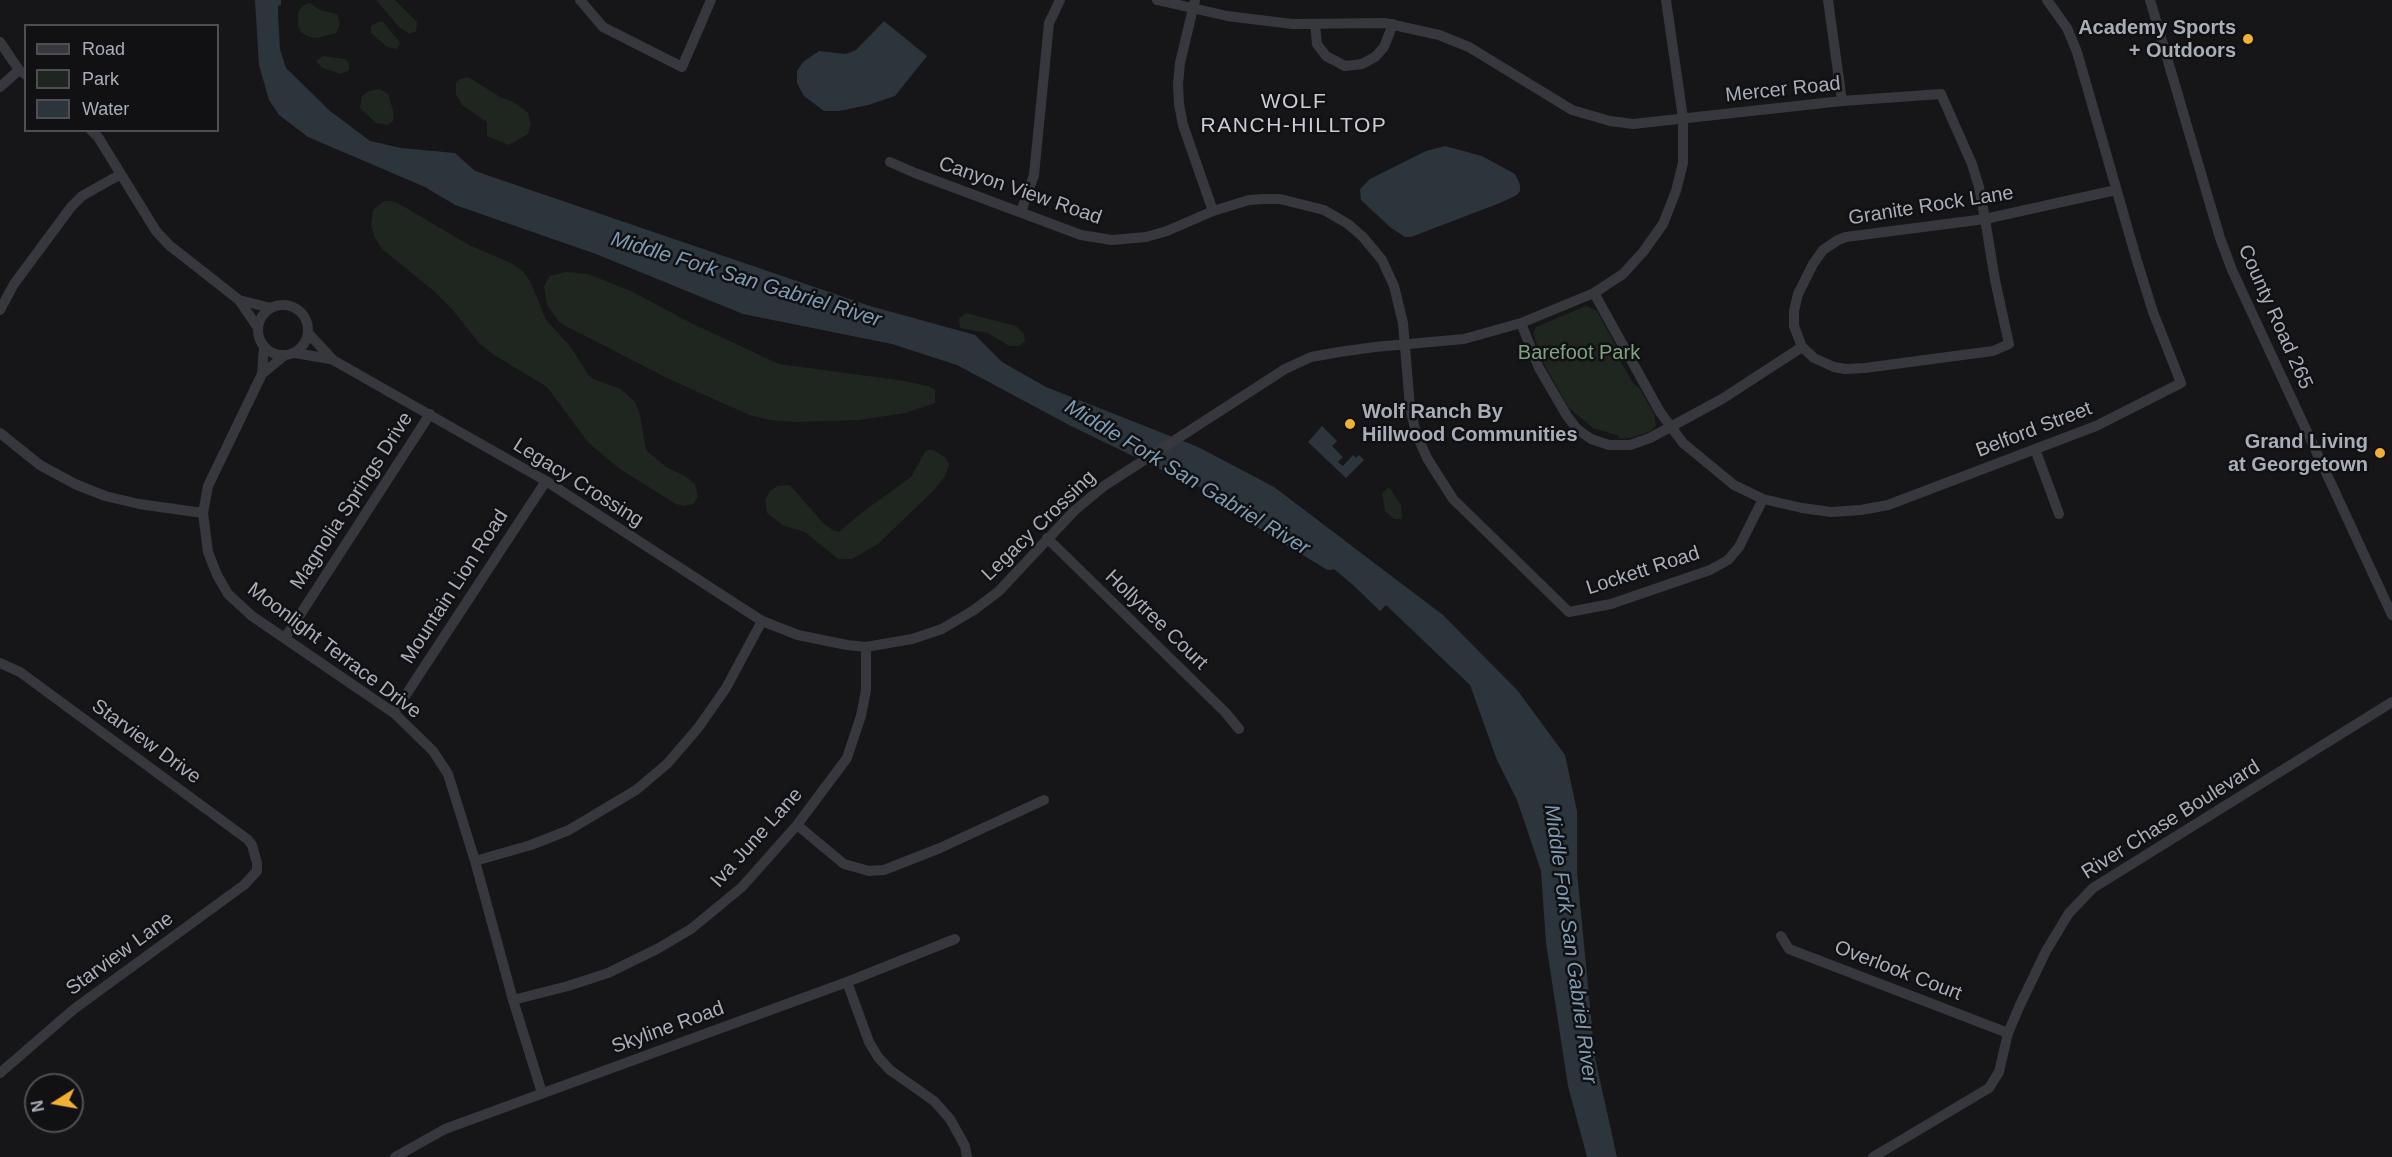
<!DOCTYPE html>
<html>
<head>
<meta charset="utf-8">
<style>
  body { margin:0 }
  #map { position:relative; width:2392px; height:1157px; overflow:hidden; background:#161618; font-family:Helvetica,sans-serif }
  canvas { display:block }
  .legend { position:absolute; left:24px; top:24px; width:195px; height:108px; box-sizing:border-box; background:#111113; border:2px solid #4d4f55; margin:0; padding:8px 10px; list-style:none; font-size:18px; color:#a8adb8 }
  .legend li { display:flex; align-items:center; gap:12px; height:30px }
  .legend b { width:30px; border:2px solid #4d4f55 }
  .north { position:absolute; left:24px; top:1073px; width:60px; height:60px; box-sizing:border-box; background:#111113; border:2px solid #4d4f55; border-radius:50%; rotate:259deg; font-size:16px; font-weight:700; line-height:24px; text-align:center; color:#a8adb8 }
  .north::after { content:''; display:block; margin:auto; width:21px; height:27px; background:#f2b134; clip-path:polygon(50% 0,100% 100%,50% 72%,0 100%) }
</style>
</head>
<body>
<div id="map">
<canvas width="2392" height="1157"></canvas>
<ul class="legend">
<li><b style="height:8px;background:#37383d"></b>Road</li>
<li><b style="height:16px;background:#1e261f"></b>Park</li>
<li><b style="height:16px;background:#2c353c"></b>Water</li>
</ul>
<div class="north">N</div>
</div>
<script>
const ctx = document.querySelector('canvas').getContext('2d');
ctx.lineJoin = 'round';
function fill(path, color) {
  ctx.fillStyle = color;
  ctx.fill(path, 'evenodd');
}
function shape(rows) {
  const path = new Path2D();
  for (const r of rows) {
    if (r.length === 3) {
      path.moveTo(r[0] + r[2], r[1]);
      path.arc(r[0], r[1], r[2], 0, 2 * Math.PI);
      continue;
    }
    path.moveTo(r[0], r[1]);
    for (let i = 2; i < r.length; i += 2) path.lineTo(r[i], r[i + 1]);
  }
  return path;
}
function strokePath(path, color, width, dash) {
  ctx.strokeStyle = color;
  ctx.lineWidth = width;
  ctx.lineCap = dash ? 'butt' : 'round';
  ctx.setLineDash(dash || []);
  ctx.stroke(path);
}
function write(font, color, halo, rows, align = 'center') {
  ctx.font = font + ' Helvetica,sans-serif';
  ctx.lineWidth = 5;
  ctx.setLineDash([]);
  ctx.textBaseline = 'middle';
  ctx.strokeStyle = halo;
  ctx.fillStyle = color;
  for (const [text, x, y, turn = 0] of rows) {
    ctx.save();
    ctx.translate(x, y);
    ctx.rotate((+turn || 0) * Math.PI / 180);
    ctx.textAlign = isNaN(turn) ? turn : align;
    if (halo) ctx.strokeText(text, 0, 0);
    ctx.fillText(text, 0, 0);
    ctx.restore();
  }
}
fill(shape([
  [376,0,395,0,417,22,416,31,410,34,399,27],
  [310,3,320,10,337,14,340,24,336,33,317,38,309,37,301,32,298,26,298,13,302,6],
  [379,22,383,22,399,41,400,45,396,49,387,47,371,33,371,26],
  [323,56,345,59,349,63,349,70,341,74,322,68,316,61],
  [468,77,500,97,514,102,528,113,531,124,528,134,509,145,487,136,487,122,462,105,456,94,456,83,460,79],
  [380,89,388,94,394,114,393,121,388,125,376,123,360,108,362,96,369,91],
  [384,201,392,201,401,205,469,245,511,263,523,271,530,281,546,320,570,346,588,374,593,379,621,389,635,402,640,415,646,450,666,467,685,476,695,484,698,497,693,504,684,506,676,504,620,469,598,451,587,441,547,387,494,355,479,343,452,309,435,292,382,249,374,236,371,224,373,210],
  [566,272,588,274,631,291,691,323,779,364,898,380,928,386,935,390,935,403,905,413,859,420,794,422,770,420,749,415,667,378,560,323,547,305,544,286,550,276],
  [1586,306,1597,311,1617,348,1616,354,1621,362,1633,383,1640,389,1654,414,1656,426,1649,432,1630,438,1620,439,1617,435,1593,428,1569,408,1544,364,1533,333,1536,327],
  [966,313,1016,326,1024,334,1025,341,1019,346,1009,346,988,333,960,328,959,318],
  [926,450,933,450,946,458,949,465,945,476,935,489,878,544,852,559,838,559,805,532,784,526,767,513,765,500,770,491,777,486,790,485,824,524,833,530,839,532,860,514,911,477],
  [1389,487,1401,505,1402,519,1394,519,1385,511,1382,493]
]), '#1e261f');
fill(shape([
  [255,0,281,0,281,5,278,6,278,15,280,50,286,68,330,111,370,141,401,148,455,153,475,171,870,306,975,335,1002,362,1046,387,1198,447,1274,487,1443,615,1518,691,1565,755,1577,811,1577,872,1595,1058,1617,1157,1587,1157,1568,1086,1546,943,1541,871,1517,800,1497,760,1470,685,1386,605,1380,611,1352,584,1300,541,1247,508,1168,473,1071,426,957,365,892,344,743,314,596,254,455,205,425,187,308,137,279,115,269,100,259,65],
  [884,21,927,56,895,96,868,105,839,111,824,111,804,96,797,83,797,71,803,62,819,51,846,54,856,50],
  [1445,146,1482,156,1515,174,1520,185,1520,191,1517,195,1500,203,1411,237,1405,237,1390,227,1361,200,1360,189,1370,179,1426,151],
  [1322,426,1337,441,1332,446,1343,457,1338,462,1343,466,1353,455,1356,458,1359,455,1364,460,1346,478,1308,442]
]), '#2c353c');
strokePath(shape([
  [1210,488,1330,561]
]), '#2c353c', 18);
strokePath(shape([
  [580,0,603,27,682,67,711,0],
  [1157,0,1227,16,1292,24,1385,23,1439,35,1469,47,1572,110,1610,121,1633,124,1842,101,1941,94,1972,164,1979,187,1985,219,1995,280,2009,344,1993,351,1970,354,1865,368,1845,369,1834,367,1814,358,1802,347,1794,326,1794,311,1798,294,1813,264,1823,250,1838,240,1846,237,1985,219,2116,190],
  [1195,0,1180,63,1178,84,1179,104,1183,125,1213,211],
  [1828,0,1842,101],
  [2150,0,2220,238,2232,270,2392,615],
  [1315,24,1317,44,1326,56,1345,66,1362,64,1375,57,1384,47,1393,24],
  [0,42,19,70,26,75],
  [0,87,19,70],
  [91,130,98,137,156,231,169,245,239,300,271,308],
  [890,162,915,173,1081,235,1112,240,1146,237,1167,231,1213,211,1249,200,1264,199,1280,199,1324,210,1348,224,1363,237,1382,260,1394,286,1403,323,1410,407,1416,433,1427,458,1453,499,1569,612,1611,604,1710,570,1728,560,1739,547,1763,499],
  [1021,212,1034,175,1049,23,1060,0],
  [1594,293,1660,412,1683,443,1734,485,1763,499,1802,508,1831,512,1861,510,1888,505,2096,426,2181,383,2153,312,2137,261,2077,52,2067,28,2047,0],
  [239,300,258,328],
  [283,330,25],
  [0,310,14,284,71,207,82,196,121,174],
  [1521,323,1539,368,1567,416,1577,429,1591,439,1609,445,1630,445,1650,438,1722,399,1802,347],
  [308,333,333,360,546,481,762,621,798,635,847,645,866,647,912,639,942,629,974,610,999,591,1074,511,1104,486,1285,369,1311,357,1339,352,1375,347,1464,339,1521,323,1594,293,1623,274,1643,252,1663,224,1676,191,1683,163,1683,118,1666,0],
  [295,353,330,359],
  [285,355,262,374,208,486,203,513,208,552,217,575,228,594,252,616,394,713,433,751,448,774,475,861,513,1000,542,1093],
  [262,374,264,347],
  [0,433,40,465,75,484,105,496,139,504,203,513],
  [2035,449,2059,514],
  [1047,538,1225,712,1239,729],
  [285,638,430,414],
  [0,663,20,672,247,839,252,845,257,863,257,871,244,885,74,1009,0,1073],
  [394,713,546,481],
  [797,825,844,864,869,871,884,870,940,848,1044,800],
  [475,861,531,845,569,830,636,790,667,764,698,728,726,688,762,621],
  [1781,936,1789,949,2008,1033],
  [847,982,869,1042,878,1057,890,1070,934,1101,950,1119,965,1146,967,1157],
  [513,1000,568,986,608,973,657,949,691,929,742,887,797,825,847,758,861,716,866,690,866,647],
  [395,1157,445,1129,847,982,955,939],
  [1873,1157,1989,1088,1999,1072,2008,1033,2020,1005,2046,951,2069,913,2093,888,2392,702]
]), '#37383d', 10);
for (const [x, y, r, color] of [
  [2248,39,6,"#f2b134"],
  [1350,424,6,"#f2b134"],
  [2380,453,6,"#f2b134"]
]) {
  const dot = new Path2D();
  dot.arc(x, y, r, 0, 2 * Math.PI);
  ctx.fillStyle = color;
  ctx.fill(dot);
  strokePath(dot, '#111113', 2);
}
write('bold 20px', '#a8adb8', '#111113', [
  ["Academy Sports",2236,28],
  ["+ Outdoors",2236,51],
  ["Wolf Ranch By",1362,412,"left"],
  ["Hillwood Communities",1362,435,"left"],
  ["Grand Living",2368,442],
  ["at Georgetown",2368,465]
], 'right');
write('20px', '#a8adb8', '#111113', [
  ["Mercer Road",1783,90,-6],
  ["Canyon View Road",1020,191,19],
  ["Granite Rock Lane",1931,206,-9],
  ["County Road 265",2275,317,66],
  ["Belford Street",2034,430,-21],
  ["Legacy Crossing",578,483,32],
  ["Magnolia Springs Drive",352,501,-57],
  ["Legacy Crossing",1039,526,-44],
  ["Lockett Road",1643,571,-18],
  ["Mountain Lion Road",455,587,-57],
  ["Hollytree Court",1156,620,44],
  ["Moonlight Terrace Drive",334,651,37],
  ["Starview Drive",146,742,36],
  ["River Chase Boulevard",2171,820,-32],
  ["Iva June Lane",757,838,-48],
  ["Starview Lane",120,954,-36],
  ["Overlook Court",1898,971,21],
  ["Skyline Road",668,1028,-20]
]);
write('20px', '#7fa381', '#111113', [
  ["Barefoot Park",1579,353]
]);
ctx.letterSpacing = '1.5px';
write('21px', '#c9ccd4', '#111113', [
  ["WOLF",1294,102],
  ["RANCH-HILLTOP",1294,126]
]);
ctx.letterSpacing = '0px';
write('italic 21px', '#7f9bb3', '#111113', [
  ["Middle Fork San Gabriel River",746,280,17],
  ["Middle Fork San Gabriel River",1187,478,31],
  ["Middle Fork San Gabriel River",1570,944,82]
]);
</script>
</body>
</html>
